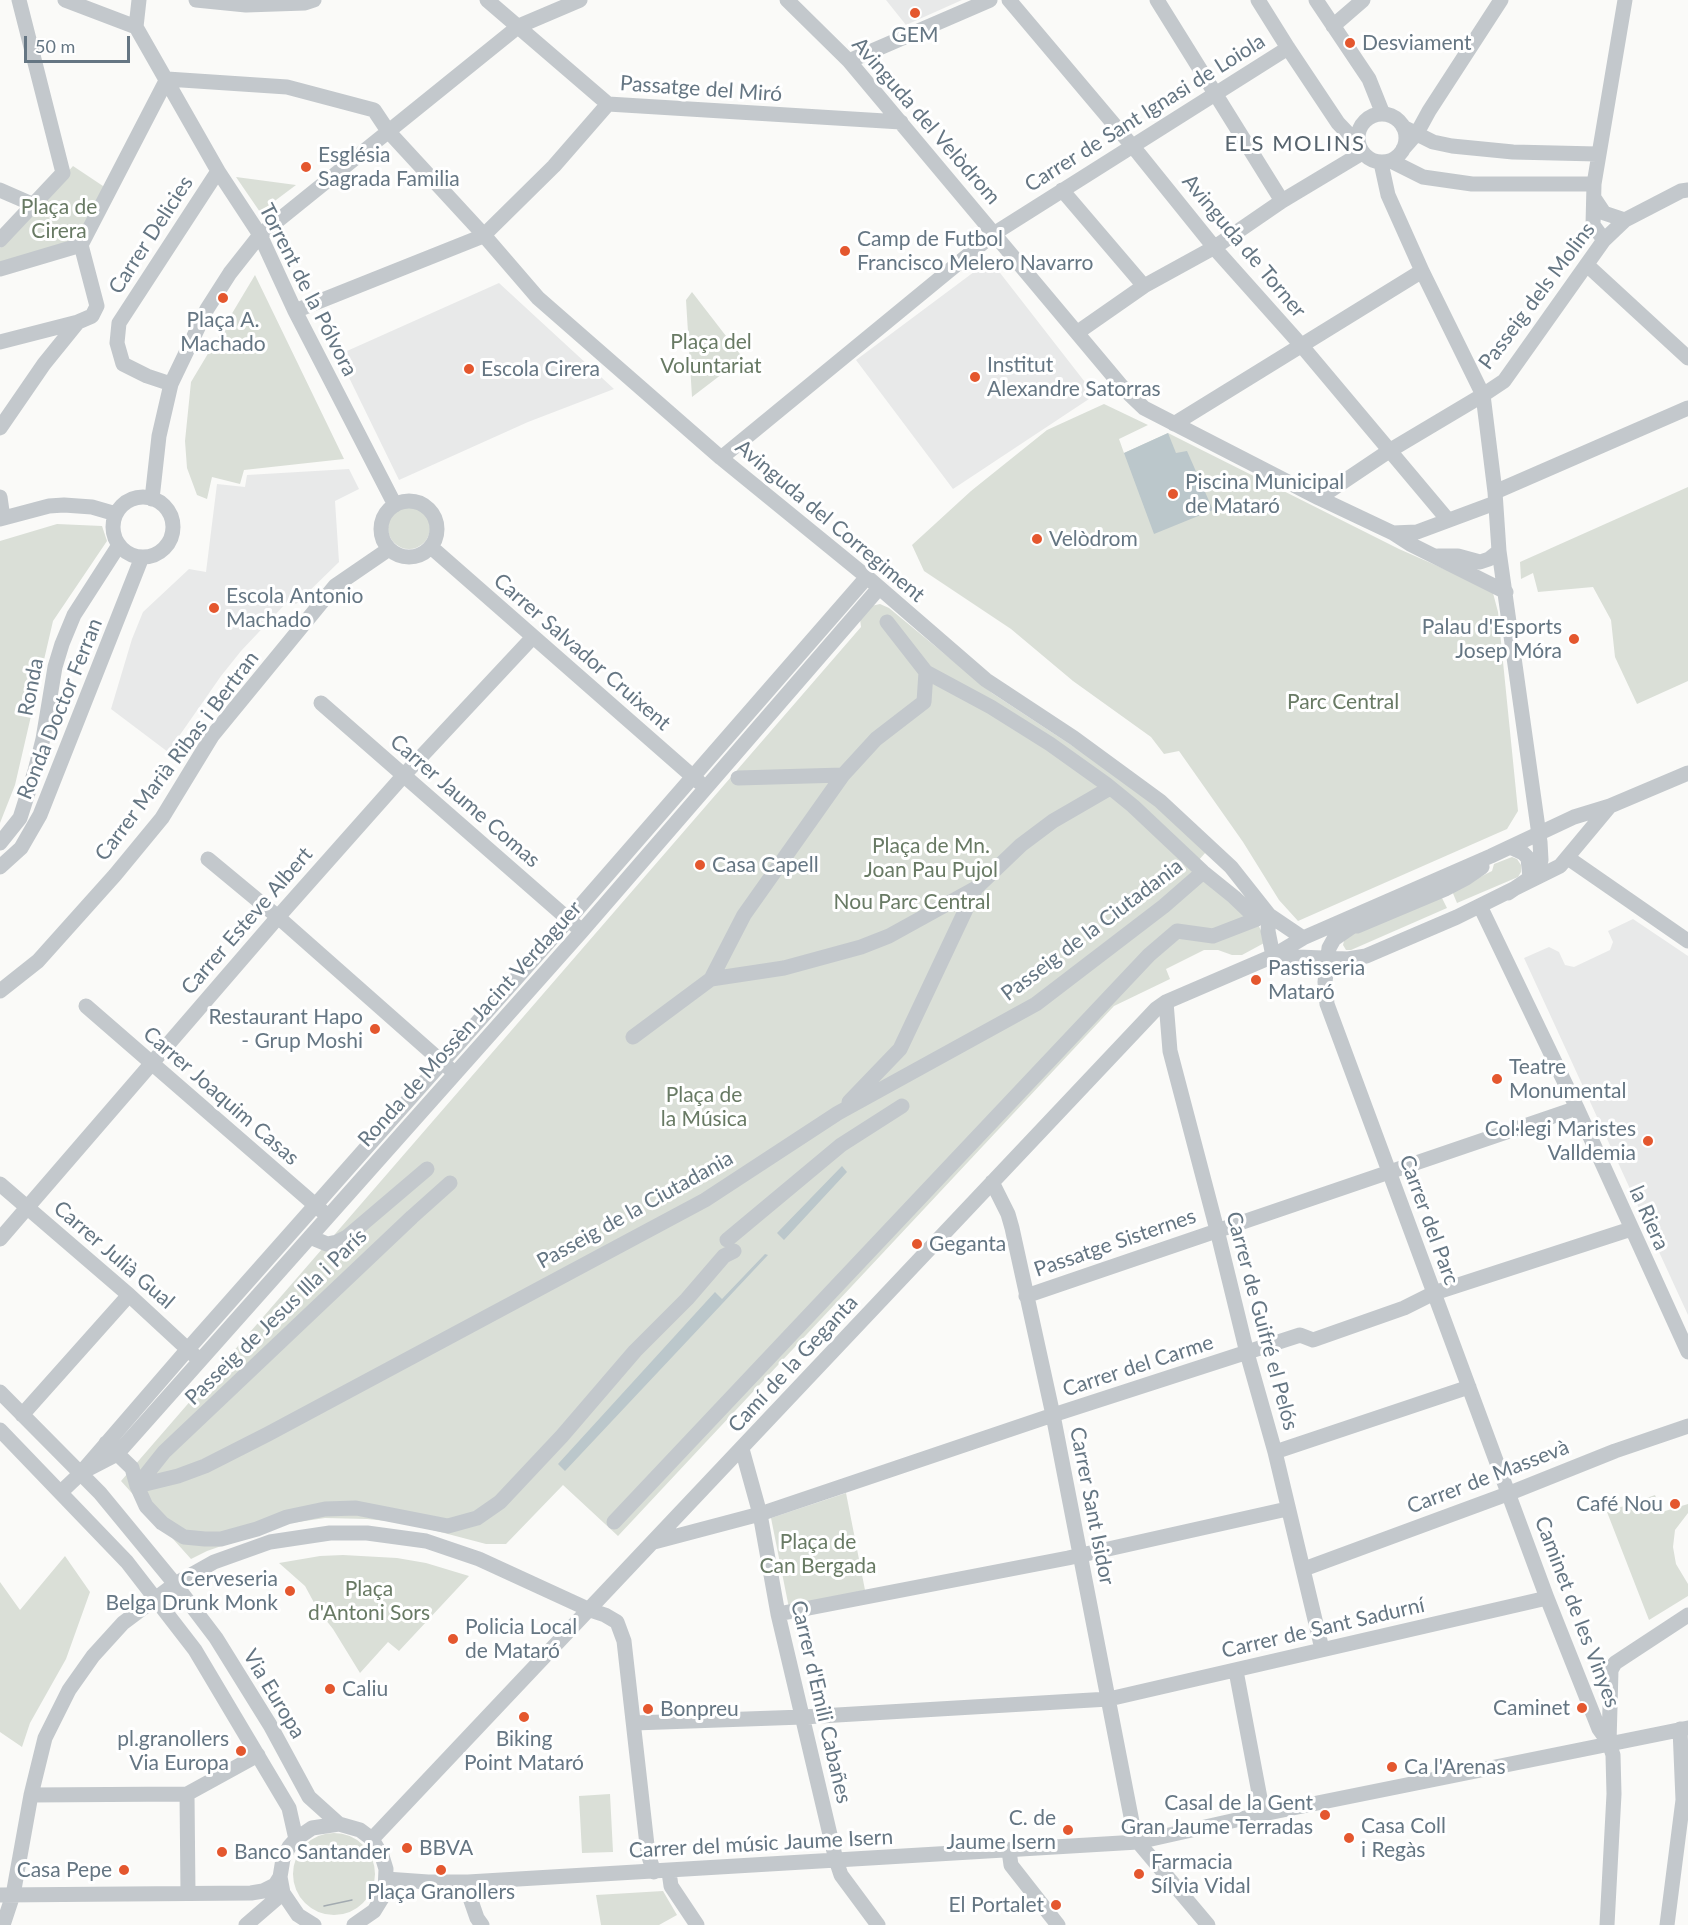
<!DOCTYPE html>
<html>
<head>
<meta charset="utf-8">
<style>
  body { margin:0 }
  #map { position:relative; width:1688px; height:1925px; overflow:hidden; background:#fafaf8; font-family:Lato,sans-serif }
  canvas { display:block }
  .scale { position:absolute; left:24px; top:36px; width:106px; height:27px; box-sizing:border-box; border:3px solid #657683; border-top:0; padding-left:8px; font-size:18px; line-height:21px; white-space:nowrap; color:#657683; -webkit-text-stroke:4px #fff; paint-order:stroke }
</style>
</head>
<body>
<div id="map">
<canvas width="1688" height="1925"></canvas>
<div class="scale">50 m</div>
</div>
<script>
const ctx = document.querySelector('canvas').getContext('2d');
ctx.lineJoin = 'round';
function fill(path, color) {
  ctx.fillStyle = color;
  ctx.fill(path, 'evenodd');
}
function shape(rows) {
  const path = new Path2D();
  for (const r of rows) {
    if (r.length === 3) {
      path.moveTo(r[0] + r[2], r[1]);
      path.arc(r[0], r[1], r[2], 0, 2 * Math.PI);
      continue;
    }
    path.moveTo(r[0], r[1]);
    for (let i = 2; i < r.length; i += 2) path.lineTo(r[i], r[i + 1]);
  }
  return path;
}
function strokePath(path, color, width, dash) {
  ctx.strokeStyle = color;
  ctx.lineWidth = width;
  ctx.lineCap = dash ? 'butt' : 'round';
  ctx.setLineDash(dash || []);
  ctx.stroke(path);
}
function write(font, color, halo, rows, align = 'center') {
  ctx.font = font + ' Lato,sans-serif';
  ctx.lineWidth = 6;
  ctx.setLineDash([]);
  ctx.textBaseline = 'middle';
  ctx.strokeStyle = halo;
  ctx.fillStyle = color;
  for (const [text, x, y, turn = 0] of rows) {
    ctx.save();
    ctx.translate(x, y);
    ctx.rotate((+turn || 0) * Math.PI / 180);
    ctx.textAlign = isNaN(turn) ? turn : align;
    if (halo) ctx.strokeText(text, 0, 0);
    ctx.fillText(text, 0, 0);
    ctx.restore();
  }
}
fill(shape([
  [886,0,962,0,906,25],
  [990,260,1095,395,953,489,856,360],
  [499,283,614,389,528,422,399,480,338,355],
  [349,469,359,489,335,501,339,562,296,604,290,599,241,651,221,676,168,752,111,709,132,639,143,612,189,569,206,572,217,484,245,487,247,475],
  [1633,919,1688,956,1688,1315,1524,958,1549,947,1559,952,1565,965,1574,967,1610,950,1613,942,1608,931]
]), '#e8e9e9');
fill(shape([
  [73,166,106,188,73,245,0,264,0,248],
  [236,177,296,185,260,212],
  [255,275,344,459,244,470,240,484,212,477,207,499,197,495,187,468,185,441,191,382],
  [692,292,743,358,692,397,686,300],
  [1104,404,1148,425,1119,439,1124,453,1168,433,1399,549,1483,586,1493,593,1498,612,1518,811,1507,829,1298,921,1279,900,1243,842,1179,751,1164,754,1151,737,1073,681,1011,629,924,571,912,545,971,491,1047,430],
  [1688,487,1688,681,1637,704,1615,657,1611,620,1593,587,1538,592,1533,573,1521,579,1520,562],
  [409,528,21],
  [57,524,102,526,107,541,53,621,15,785,0,823,0,541],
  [880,604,889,608,992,693,1097,762,1156,806,1206,852,1198,861,1227,888,1246,897,1266,942,1242,955,1232,955,1218,950,1204,950,1166,969,1170,979,1114,1006,618,1536,563,1485,506,1544,486,1544,406,1523,367,1519,325,1518,285,1524,207,1551,191,1559,121,1481,861,627,860,619,871,606],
  [1512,857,1517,859,1521,865,1521,872,1518,877,1457,903,1452,891,1492,871,1494,864],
  [1441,896,1447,908,1351,950,1346,950,1343,945,1345,937],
  [846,1493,865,1590,789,1608,771,1518],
  [1655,1495,1662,1512,1688,1504,1688,1513,1675,1530,1673,1547,1676,1564,1688,1584,1688,1596,1649,1620,1607,1512],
  [343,1555,397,1558,426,1563,469,1576,399,1651,388,1642,360,1673,333,1629,318,1610,305,1586,279,1563,320,1556],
  [65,1556,90,1592,66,1659,30,1723,22,1747,0,1732,0,1582,20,1610],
  [610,1794,613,1852,582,1853,579,1796],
  [334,1874,41],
  [663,1891,677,1915,659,1925,601,1925,596,1895]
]), '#dadfd7');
fill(shape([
  [1168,433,1176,453,1187,451,1213,510,1154,534,1124,453],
  [842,1166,847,1172,784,1240,777,1233],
  [765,1254,768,1255,565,1471,558,1464,715,1292,722,1299]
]), '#bbc7cb');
strokePath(shape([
  [65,0,136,27],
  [139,0,136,27,218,171,260,235,295,311,395,505],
  [196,0,246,5,305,3,314,0],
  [487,0,608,104],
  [787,0,849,61,1124,389,1144,408,1319,498,1393,533,1410,544,1506,592],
  [1009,0,1139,154,1218,252,1301,345,1448,520],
  [1157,0,1282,201],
  [1258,0,1288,48,1338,123,1358,144],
  [1316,0,1369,79,1383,114],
  [1333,26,1363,0],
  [849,61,990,0],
  [1382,138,24],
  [1403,127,1433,142,1452,146,1513,152,1597,154],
  [1403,149,1417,133,1429,111,1501,0],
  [1391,161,1423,177,1472,184,1594,184],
  [1381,163,1388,195,1422,271,1483,395,1495,492,1499,551,1540,842,1541,860,1538,870,1530,878,1508,893],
  [0,190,32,204],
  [1062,190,1144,286],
  [1594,198,1604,213,1625,220],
  [0,240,63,173,19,0],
  [1604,240,1593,225,1594,184,1625,0],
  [1587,265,1688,358],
  [0,269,81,245],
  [295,311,483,236,554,166,608,104,901,122],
  [1078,332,1144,286,1215,247,1282,201,1362,153],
  [0,342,78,322],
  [171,384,147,376,123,364,117,343,119,323,218,171],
  [1174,424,1422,271],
  [0,428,44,364,78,322,92,316,97,306,81,245,167,79,287,87,374,110,388,131,482,233,538,298,721,458,867,577,986,680,1074,738,1160,801,1231,867,1269,915,1303,938],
  [721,458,995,233,1288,48],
  [1495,492,1688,408],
  [0,497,3,518],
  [143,527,30],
  [1319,498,1389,451,1483,395,1504,381,1604,240,1625,220,1681,191,1688,190],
  [152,499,159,436,171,384,207,309,230,273,260,235,519,26,580,0],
  [409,529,28],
  [0,519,49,506,64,505,92,507,116,514],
  [1393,533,1417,532,1495,503],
  [431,547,699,782],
  [1438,556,1458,556,1480,562,1489,559,1499,551],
  [321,703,576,926],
  [738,778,843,775],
  [0,843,20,818,35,771,43,739,55,667,62,644,74,615,119,545],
  [1510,847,1523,853,1528,858,1530,878],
  [1568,858,1688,941],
  [208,859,278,917,450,1069],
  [0,867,21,848,40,815,142,557],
  [1480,906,1577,1108,1688,1352],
  [1269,915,1268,931,1273,956],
  [1363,919,1334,939,1329,948,1325,982,1327,1004,1547,1598,1599,1729,1609,1743,1613,1755,1614,1794,1607,1925],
  [1357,926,1445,889,1466,878,1482,867],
  [1273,956,1348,959,1366,956,1457,917,1560,866,1610,806],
  [711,979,744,915,843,775,876,739,924,702,926,672,887,622],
  [0,991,38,961,115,875,162,818,212,736,335,586,389,549],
  [1166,1002,1170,1051,1217,1230,1247,1353,1275,1452,1322,1649],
  [86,1006,322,1211],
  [633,1037,711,979,784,968,861,947,889,936,976,888,1021,845,1053,821,1110,788],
  [849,1102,900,1049,976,888],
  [992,1182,1008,1214,1012,1228,1053,1415,1133,1827,1138,1842,1208,1925],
  [450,1183,412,1217,164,1452,137,1486,146,1506,162,1523,184,1537,205,1539,221,1539,257,1529,287,1517,325,1509,356,1508,448,1526,477,1518,500,1502,562,1436,635,1351,687,1299,724,1256,734,1251],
  [0,1184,129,1295,195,1356],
  [310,1237,327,1244,337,1242,347,1237,427,1169],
  [0,1239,278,917,404,775,533,637],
  [727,1240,841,1145,902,1106],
  [1026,1296,1577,1108],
  [0,1392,100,1493,175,1584,216,1638,270,1725,309,1797,339,1824],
  [22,1415,129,1295],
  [0,1430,127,1562,195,1650,289,1808,296,1839],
  [106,1443,132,1468,137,1486,178,1476,205,1466,268,1434,705,1200,838,1113,1036,1004,1164,906,1203,872],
  [742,1449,760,1514,778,1614,836,1860,841,1875,878,1925],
  [1275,1452,1469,1387],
  [88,1469,117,1454,582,931,879,588],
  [61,1492,80,1474,188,1349,568,920,867,577],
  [614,1522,1149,955,1177,931,1213,936,1257,919,1234,897,1203,872,1133,806,1106,784,1050,744,991,707,926,672],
  [654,1542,760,1514,1053,1415,1300,1335,1313,1340,1404,1308,1434,1293,1631,1229],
  [1304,1569,1510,1493,1615,1451,1688,1426],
  [778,1614,1068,1558,1287,1509],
  [1236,1671,1263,1814],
  [634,1723,803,1717,1109,1699,1547,1598],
  [1609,1743,1611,1670,1615,1663,1688,1615],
  [187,1794,188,1893],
  [31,1795,187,1794,258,1755],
  [372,1839,1156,1009,1166,1002,1273,956,1303,938,1491,856,1574,817,1610,806,1688,773],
  [1009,1851,1011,1865,1058,1925],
  [669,1872,671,1886,697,1925],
  [386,1879,428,1882,468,1882,1138,1842,1263,1814,1688,1728],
  [468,1882,469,1895,477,1918,482,1925],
  [0,1895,251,1893,263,1891,275,1885,280,1877],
  [3,1925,13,1895,31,1795,45,1738,69,1690,93,1656,123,1623,175,1584,214,1562,270,1542,330,1533,367,1533,426,1541,479,1559,590,1610,605,1615,617,1622,624,1641,648,1854,654,1872],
  [246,1925,283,1893],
  [314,1925,298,1915,283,1893,280,1877,283,1859,289,1847,296,1839,312,1828,339,1824,360,1830,372,1839,382,1856,386,1869,385,1890,382,1898,374,1911,354,1925],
  [1667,1925,1683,1800,1680,1729]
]), '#c3c8cc', 15);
strokePath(shape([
  [324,1906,352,1900]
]), '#a2aab0', 1.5);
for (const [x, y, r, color] of [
  [915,13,6,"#e4572e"],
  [1350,43,6,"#e4572e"],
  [306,167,6,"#e4572e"],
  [845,251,6,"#e4572e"],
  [223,298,6,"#e4572e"],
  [469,369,6,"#e4572e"],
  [975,377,6,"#e4572e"],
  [1173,494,6,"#e4572e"],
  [1037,539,6,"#e4572e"],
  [214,608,6,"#e4572e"],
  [1574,639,6,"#e4572e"],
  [700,865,6,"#e4572e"],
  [1256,980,6,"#e4572e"],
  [375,1029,6,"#e4572e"],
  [1497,1079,6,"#e4572e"],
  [1648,1141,6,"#e4572e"],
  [917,1244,6,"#e4572e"],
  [1675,1504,6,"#e4572e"],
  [290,1591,6,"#e4572e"],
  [453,1639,6,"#e4572e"],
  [330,1689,6,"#e4572e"],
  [1582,1708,6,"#e4572e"],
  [648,1709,6,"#e4572e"],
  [524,1717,6,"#e4572e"],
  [241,1751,6,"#e4572e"],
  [1392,1767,6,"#e4572e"],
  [1325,1815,6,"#e4572e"],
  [1068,1830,6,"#e4572e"],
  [1349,1838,6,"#e4572e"],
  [407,1848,6,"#e4572e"],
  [222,1852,6,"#e4572e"],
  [124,1870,6,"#e4572e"],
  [441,1870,6,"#e4572e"],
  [1139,1874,6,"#e4572e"],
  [1056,1905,6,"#e4572e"]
]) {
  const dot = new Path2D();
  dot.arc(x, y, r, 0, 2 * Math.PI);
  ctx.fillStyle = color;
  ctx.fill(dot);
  strokePath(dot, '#fff', 2);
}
write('21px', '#657683', '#fff', [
  ["GEM",915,35,"center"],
  ["Desviament",1362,43],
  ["Església",318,155],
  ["Sagrada Familia",318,179],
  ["Camp de Futbol",857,239],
  ["Francisco Melero Navarro",857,263],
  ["Plaça A.",223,320,"center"],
  ["Machado",223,344,"center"],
  ["Institut",987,365],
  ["Alexandre Satorras",987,389],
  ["Escola Cirera",481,369],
  ["Piscina Municipal",1185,482],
  ["de Mataró",1185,506],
  ["Velòdrom",1049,539],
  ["Escola Antonio",226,596],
  ["Machado",226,620],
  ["Palau d'Esports",1562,627,"right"],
  ["Josep Móra",1562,651,"right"],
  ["Casa Capell",712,865],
  ["Pastisseria",1268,968],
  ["Mataró",1268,992],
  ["Restaurant Hapo",363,1017,"right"],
  ["- Grup Moshi",363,1041,"right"],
  ["Teatre",1509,1067],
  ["Monumental",1509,1091],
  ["Col·legi Maristes",1636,1129,"right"],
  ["Valldemia",1636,1153,"right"],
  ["Geganta",929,1244],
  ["Café Nou",1663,1504,"right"],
  ["Cerveseria",278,1579,"right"],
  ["Belga Drunk Monk",278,1603,"right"],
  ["Policia Local",465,1627],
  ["de Mataró",465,1651],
  ["Caliu",342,1689],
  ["Caminet",1570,1708,"right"],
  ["Bonpreu",660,1709],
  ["pl.granollers",229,1739,"right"],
  ["Via Europa",229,1763,"right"],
  ["Biking",524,1739,"center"],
  ["Point Mataró",524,1763,"center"],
  ["Ca l'Arenas",1404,1767],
  ["Casal de la Gent",1313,1803,"right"],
  ["Gran Jaume Terradas",1313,1827,"right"],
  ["C. de",1056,1818,"right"],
  ["Jaume Isern",1056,1842,"right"],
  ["Casa Coll",1361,1826],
  ["i Regàs",1361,1850],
  ["BBVA",419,1848],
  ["Banco Santander",234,1852],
  ["Farmacia",1151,1862],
  ["Sílvia Vidal",1151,1886],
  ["Casa Pepe",112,1870,"right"],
  ["Plaça Granollers",441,1892,"center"],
  ["El Portalet",1044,1905,"right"]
], 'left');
write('21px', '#657683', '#fff', [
  ["Passatge del Miró",701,89,4],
  ["Carrer de Sant Ignasi de Loiola",1145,113,-32],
  ["Avinguda del Velòdrom",926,121,49],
  ["Carrer Delicies",151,235,-57],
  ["Avinguda de Torner",1244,246,50],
  ["Torrent de la Pólvora",308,290,63],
  ["Passeig dels Molins",1537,296,-53],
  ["Avinguda del Corregiment",830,521,40],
  ["Carrer Salvador Cruixent",582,652,41],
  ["Ronda",31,687,-79],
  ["Ronda Doctor Ferran",60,709,-68],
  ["Carrer Marià Ribas i Bertran",177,756,-53],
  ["Carrer Jaume Comas",465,801,41],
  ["Carrer Esteve Albert",247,921,-49],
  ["Passeig de la Ciutadania",1092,930,-37],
  ["Ronda de Mossèn Jacint Verdaguer",470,1024,-48],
  ["Carrer Joaquim Casas",221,1096,41],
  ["Passeig de la Ciutadania",635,1210,-29],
  ["la Riera",1649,1218,66],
  ["Carrer del Parc",1429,1220,70],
  ["Passatge Sisternes",1115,1243,-19],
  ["Carrer Julià Gual",114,1255,41],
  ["Passeig de Jesus Illa i París",276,1317,-44],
  ["Carrer de Guifré el Pelós",1262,1321,75],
  ["Camí de la Geganta",793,1364,-47],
  ["Carrer del Carme",1138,1366,-18],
  ["Carrer de Massevà",1488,1477,-21],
  ["Carrer Sant Isidor",1092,1506,79],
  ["Caminet de les Vinyes",1577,1612,69],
  ["Carrer de Sant Sadurní",1323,1628,-13],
  ["Via Europa",274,1694,59],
  ["Carrer d'Emili Cabañes",821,1702,77],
  ["Carrer del músic Jaume Isern",761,1844,-3]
]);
write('21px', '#687a64', '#fff', [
  ["Plaça de",59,207],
  ["Cirera",59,231],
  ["Plaça del",711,342],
  ["Voluntariat",711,366],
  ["Parc Central",1343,702],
  ["Plaça de Mn.",931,846],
  ["Joan Pau Pujol",931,870],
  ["Nou Parc Central",912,902],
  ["Plaça de",704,1095],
  ["la Música",704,1119],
  ["Plaça de",818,1542],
  ["Can Bergada",818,1566],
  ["Plaça",369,1589],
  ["d'Antoni Sors",369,1613]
]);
ctx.letterSpacing = '1.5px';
write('22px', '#57646e', '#fff', [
  ["ELS MOLINS",1295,144]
]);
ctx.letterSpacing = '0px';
</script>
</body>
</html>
